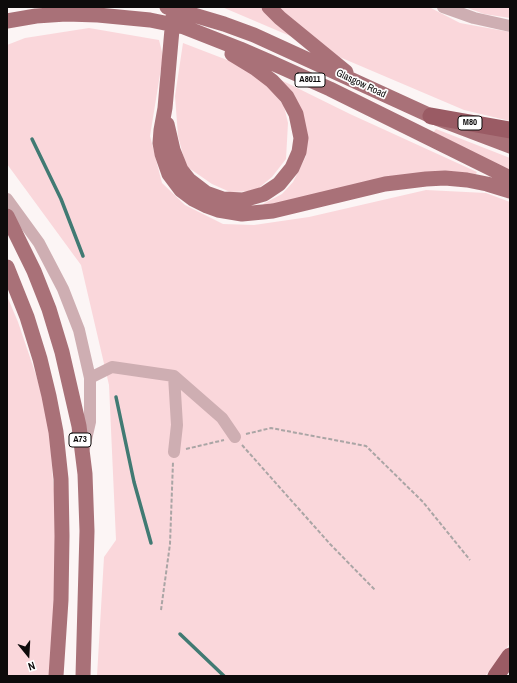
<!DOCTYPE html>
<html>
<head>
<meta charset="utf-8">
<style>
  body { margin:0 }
  #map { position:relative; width:517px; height:683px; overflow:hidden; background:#fcf5f5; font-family:"Archivo Narrow",sans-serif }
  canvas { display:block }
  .frame { position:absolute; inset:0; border:8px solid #0d0b0b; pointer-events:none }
  .north { position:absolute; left:8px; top:635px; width:40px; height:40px; -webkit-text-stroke:3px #fff; paint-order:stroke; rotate:162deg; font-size:11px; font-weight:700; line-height:16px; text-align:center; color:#0d0b0b }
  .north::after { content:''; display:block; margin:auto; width:14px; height:18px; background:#0d0b0b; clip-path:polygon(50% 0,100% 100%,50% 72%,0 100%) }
</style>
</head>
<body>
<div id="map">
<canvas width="517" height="683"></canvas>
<div class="frame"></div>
<div class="north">N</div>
</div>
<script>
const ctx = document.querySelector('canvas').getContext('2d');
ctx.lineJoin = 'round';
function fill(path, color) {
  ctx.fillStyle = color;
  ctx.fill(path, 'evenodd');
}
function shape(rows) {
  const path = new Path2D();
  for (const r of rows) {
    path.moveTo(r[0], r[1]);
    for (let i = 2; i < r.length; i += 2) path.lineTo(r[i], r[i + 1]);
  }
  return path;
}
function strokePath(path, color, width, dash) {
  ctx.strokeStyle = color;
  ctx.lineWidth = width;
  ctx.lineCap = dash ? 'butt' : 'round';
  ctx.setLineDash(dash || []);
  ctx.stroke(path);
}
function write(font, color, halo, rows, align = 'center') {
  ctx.font = font + ' "Archivo Narrow",sans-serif';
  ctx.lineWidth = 3.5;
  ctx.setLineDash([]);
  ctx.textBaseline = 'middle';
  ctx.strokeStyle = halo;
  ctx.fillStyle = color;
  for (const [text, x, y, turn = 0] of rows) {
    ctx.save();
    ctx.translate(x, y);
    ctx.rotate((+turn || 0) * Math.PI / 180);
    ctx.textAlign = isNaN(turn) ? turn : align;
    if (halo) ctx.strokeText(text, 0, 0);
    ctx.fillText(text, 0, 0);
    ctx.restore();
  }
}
fill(shape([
  [222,7,429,7,460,23,510,32,510,121,464,110],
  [465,7,510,7,510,18,484,14],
  [89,28,159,40,163,56,150,136,162,183,185,205,223,224,254,225,309,217,426,190,486,193,510,202,510,643,500,658,485,676,97,676,104,557,116,540,109,385,81,265,7,164,7,45,25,38],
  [183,43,235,63,267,84,284,106,288,123,286,159,272,177,255,191,230,192,212,184,186,166,178,136,175,96],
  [279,79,350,114,477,172,474,178,265,209,263,204,282,194,293,182,306,156,306,135],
  [436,129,510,158,510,170,432,134],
  [7,296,18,322,37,378,49,422,53,481,59,529,52,676,7,676]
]), '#fad7db');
strokePath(shape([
  [32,139,61,199,83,256],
  [116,397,134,482,151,543],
  [180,634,224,676]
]), '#417a73', 3.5);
strokePath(shape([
  [246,434,271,428,366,446,423,502,470,560],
  [242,445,330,544,375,590],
  [186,449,224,440],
  [161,610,170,544,173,462]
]), '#aaa5a5', 2, [4, 2]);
strokePath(shape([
  [443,7,474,18,510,26],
  [7,199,39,243,63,289,79,330,90,378,90,422,84,448],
  [90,378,112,367,174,376,222,418,235,437],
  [174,452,177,425,174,376]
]), '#ceaeb2', 12);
strokePath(shape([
  [167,7,224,24,254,35,431,116,510,146],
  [174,7,165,108,161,130,160,143,162,154,169,174,181,190,193,199,207,206,218,210,242,214,273,211,385,184,426,179,445,178,467,180,487,184,510,191],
  [269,7,280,18,346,72],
  [7,21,36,16,66,14,98,15,150,20,184,27,240,49,270,62,330,89,510,178],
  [167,124,173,150,181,170,189,180,206,193,223,199,243,200,264,194,279,184,292,168,299,152,301,138,296,114,287,97,272,81,255,68,232,54],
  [7,216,34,271,49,309,62,352,79,426,85,474,87,531,83,676],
  [7,267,27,317,40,359,49,396,56,432,61,479,62,536,61,600,56,676]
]), '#a97178', 15);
strokePath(shape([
  [431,116,510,130],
  [496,676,510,656]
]), '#9a5b64', 17);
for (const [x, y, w] of [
  [310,80,30],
  [470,123,24],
  [80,440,22]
]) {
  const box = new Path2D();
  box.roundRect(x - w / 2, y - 7, w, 14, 3);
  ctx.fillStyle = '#fff';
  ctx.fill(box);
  strokePath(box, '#0d0b0b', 1);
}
write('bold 9px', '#0d0b0b', null, [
  ["A8011",310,80],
  ["M80",470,123],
  ["A73",80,440]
]);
write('10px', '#0d0b0b', '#fff', [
  ["Glasgow Road",361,84,25]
]);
</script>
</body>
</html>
